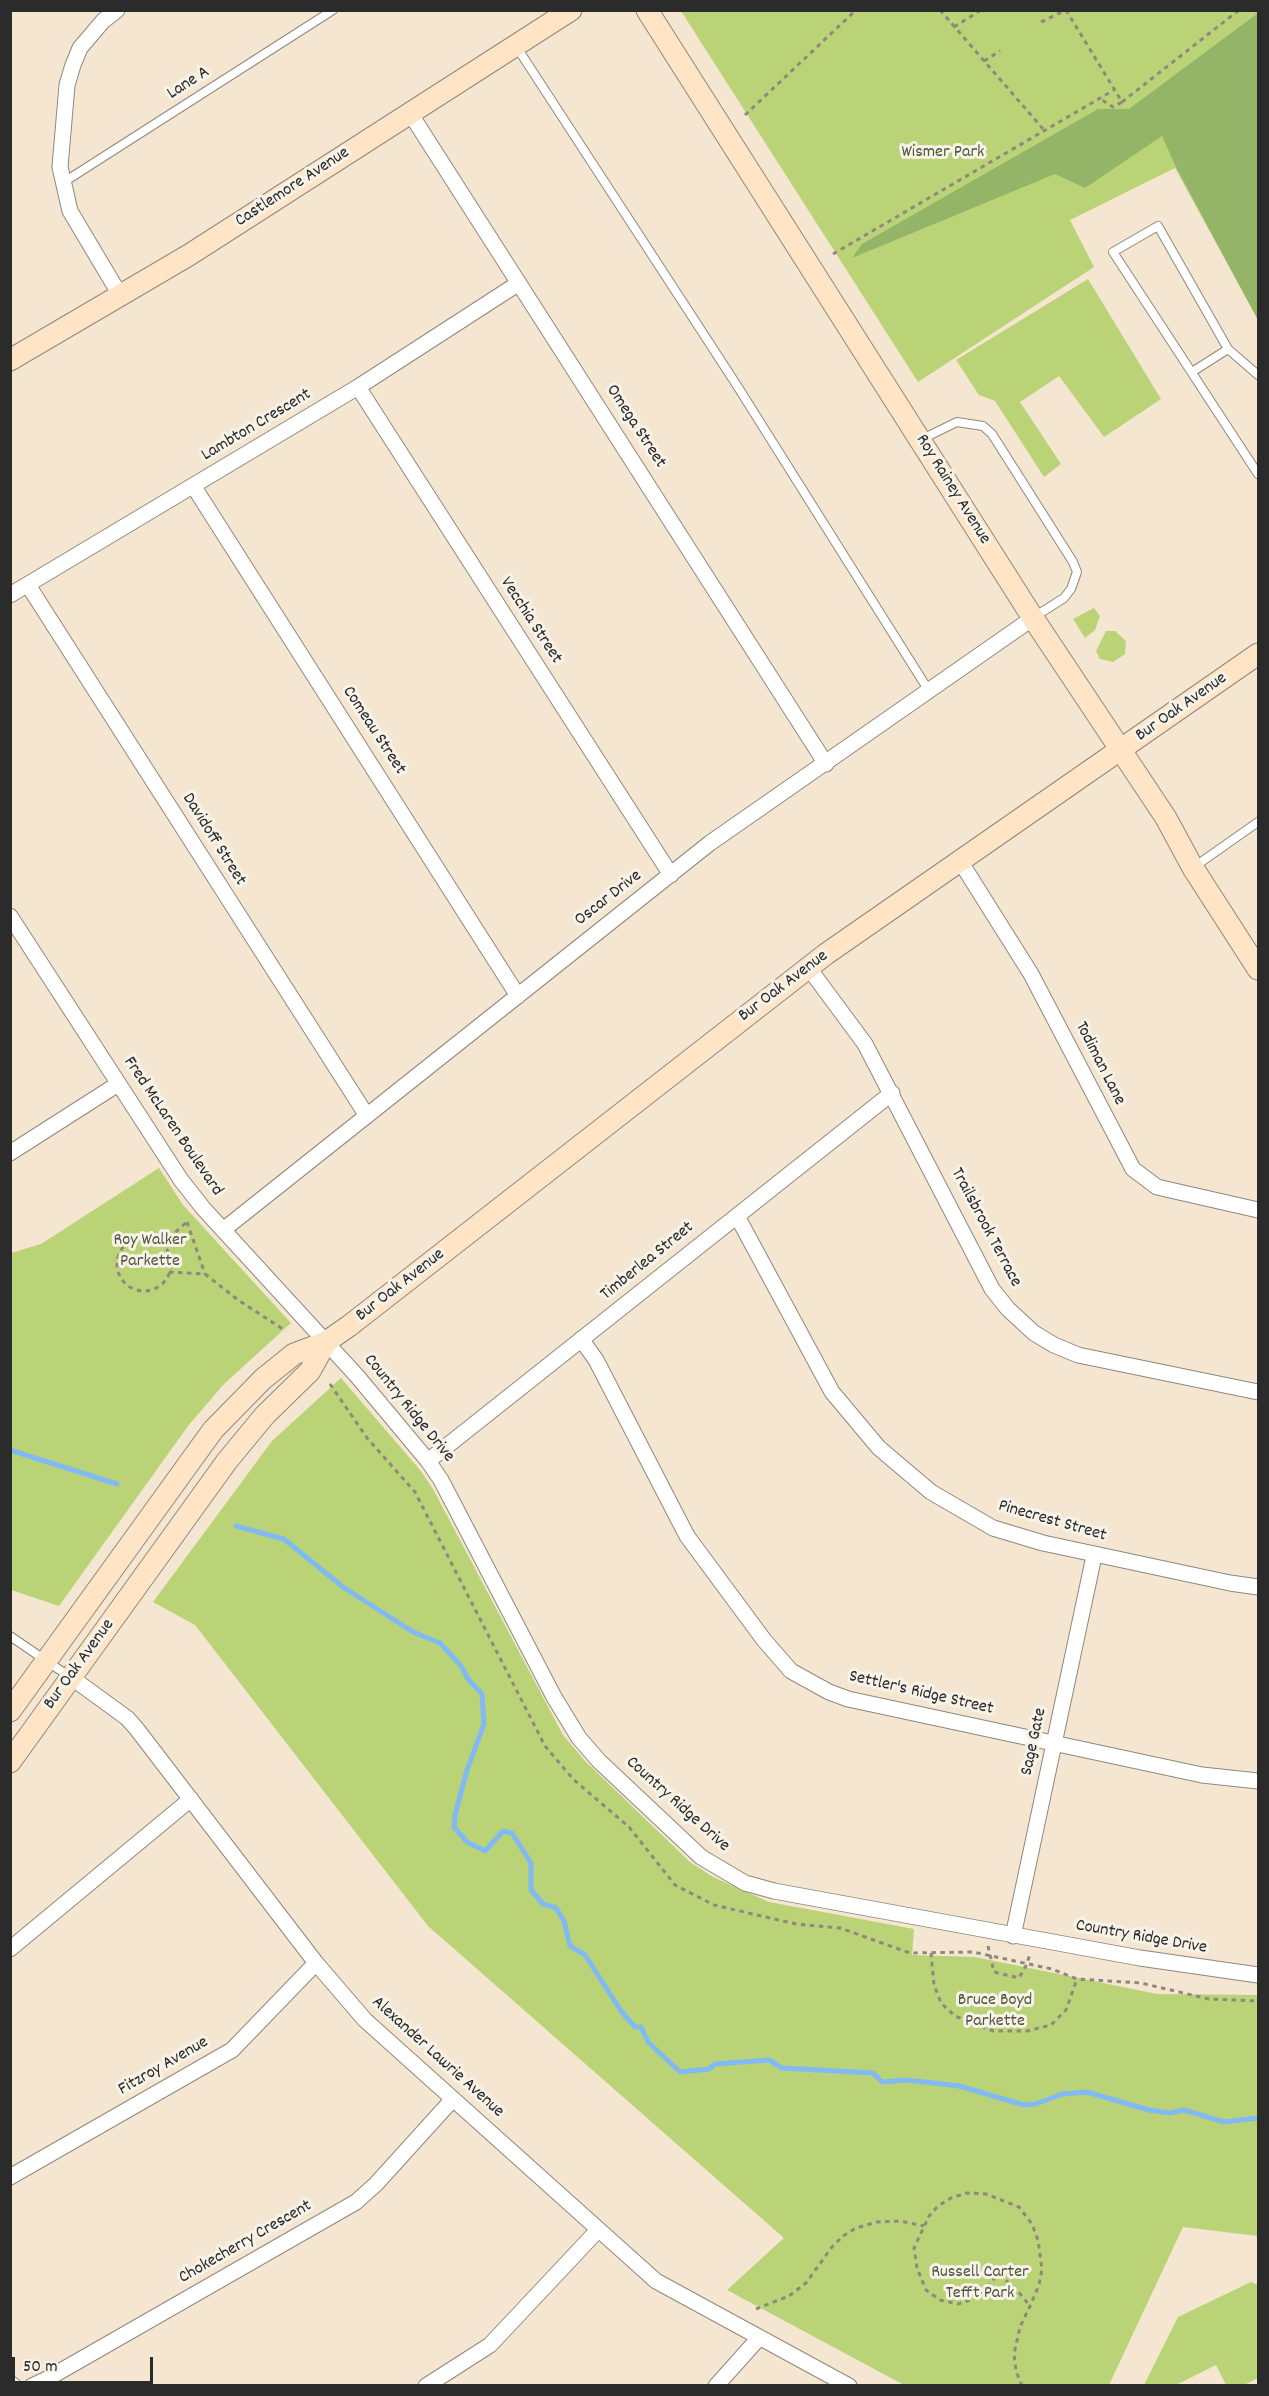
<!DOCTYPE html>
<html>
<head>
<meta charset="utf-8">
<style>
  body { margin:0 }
  #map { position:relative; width:1269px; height:2396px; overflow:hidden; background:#f4e6d0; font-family:Dekko,sans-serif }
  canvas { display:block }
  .frame { position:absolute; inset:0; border:12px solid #2b2b2b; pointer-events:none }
  .scale { position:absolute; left:12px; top:2357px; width:141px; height:27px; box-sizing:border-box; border:3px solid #2b2b2b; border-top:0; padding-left:8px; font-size:18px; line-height:21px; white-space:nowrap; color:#2b2b2b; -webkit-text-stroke:4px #f7f3e8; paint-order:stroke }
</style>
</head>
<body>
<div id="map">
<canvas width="1269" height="2396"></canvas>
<div class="frame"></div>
<div class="scale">50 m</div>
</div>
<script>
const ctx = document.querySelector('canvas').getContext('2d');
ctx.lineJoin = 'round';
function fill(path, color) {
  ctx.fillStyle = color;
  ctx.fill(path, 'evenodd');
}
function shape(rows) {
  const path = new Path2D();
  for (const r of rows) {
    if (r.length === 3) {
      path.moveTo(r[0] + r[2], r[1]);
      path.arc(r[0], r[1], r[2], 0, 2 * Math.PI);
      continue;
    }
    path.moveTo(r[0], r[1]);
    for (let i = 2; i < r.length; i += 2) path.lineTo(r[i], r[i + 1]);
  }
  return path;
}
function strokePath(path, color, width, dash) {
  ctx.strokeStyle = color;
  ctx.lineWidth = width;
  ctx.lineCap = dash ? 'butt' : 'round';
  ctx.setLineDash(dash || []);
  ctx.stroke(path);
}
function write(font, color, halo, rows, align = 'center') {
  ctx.font = font + ' Dekko,sans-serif';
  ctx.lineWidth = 6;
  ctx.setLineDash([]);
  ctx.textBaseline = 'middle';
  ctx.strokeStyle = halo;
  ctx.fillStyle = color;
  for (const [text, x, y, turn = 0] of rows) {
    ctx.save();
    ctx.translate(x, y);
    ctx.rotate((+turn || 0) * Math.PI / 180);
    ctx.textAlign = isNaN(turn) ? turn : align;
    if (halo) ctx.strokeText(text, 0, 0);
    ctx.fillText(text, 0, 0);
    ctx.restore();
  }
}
fill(shape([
  [681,11,1258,11,1258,320,1175,168,1070,220,1094,267,918,382],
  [1088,279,1161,399,1104,437,1059,376,1020,402,1061,464,1044,477,995,401,979,395,956,360],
  [1094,608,1100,616,1095,630,1085,638,1073,619],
  [1106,631,1115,631,1126,641,1125,654,1113,662,1100,659,1096,651],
  [159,1168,183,1205,291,1323,224,1384,188,1426,59,1606,11,1590,11,1253,41,1244],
  [341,1378,420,1470,433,1489,563,1735,585,1761,690,1862,713,1877,769,1902,914,1929,912,1955,975,1957,1157,1994,1258,1995,1258,2236,1183,2227,1109,2385,904,2385,727,2290,784,2238,428,1926,195,1625,153,1602,272,1441],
  [1251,2282,1258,2285,1258,2378,1244,2385,1226,2385,1216,2365,1176,2385,1144,2385,1178,2317]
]), '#bbd377');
fill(shape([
  [1258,13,1258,320,1176,167,1162,136,1085,188,1055,174,852,258,862,244,1098,109,1129,109]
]), '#94b568');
strokePath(shape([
  [10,1450,117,1484],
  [236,1526,284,1539,343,1587,413,1632,440,1643,461,1666,468,1679,482,1694,484,1724,467,1770,455,1815,454,1827,467,1842,485,1851,503,1831,512,1833,531,1863,531,1890,543,1904,556,1908,564,1921,570,1946,585,1955,621,2011,635,2027,641,2027,648,2042,680,2072,709,2069,715,2064,769,2060,782,2068,873,2073,882,2082,907,2080,959,2086,1024,2105,1036,2104,1062,2094,1087,2092,1149,2110,1170,2113,1184,2110,1224,2122,1258,2118]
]), '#81baf2', 5);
const lane = shape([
  [516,46,736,384,929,691],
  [64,182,333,10],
  [1192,372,1228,349],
  [1258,375,1228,349,1158,226,1113,252,1258,474],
  [922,439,957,422,983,426,992,434,1073,562,1077,572,1071,589,1064,598,1034,617],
  [1194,867,1258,822],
  [10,1636,70,1677]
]);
const street = shape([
  [117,10,103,21,80,48,73,65,67,85,60,167,70,211,120,295],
  [410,113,826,764],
  [358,387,671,875],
  [194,487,518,996],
  [28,585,367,1116],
  [10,595,358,387,519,283],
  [960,861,1031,974,1133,1169,1157,1187,1258,1210],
  [10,916,181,1180,203,1208,357,1376,428,1461,441,1480,554,1697,579,1738,599,1761,701,1857,745,1883,774,1891,1140,1958,1258,1975],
  [808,967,865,1044,992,1289,1008,1309,1034,1333,1054,1345,1078,1355,1258,1392],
  [10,1153,118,1084],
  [737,1216,832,1392,879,1448,931,1492,993,1528,1043,1543,1230,1583,1258,1587],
  [223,1230,710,843,1033,618],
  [581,1339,596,1360,687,1536,764,1640,791,1671,829,1692,848,1699,1202,1775,1258,1781],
  [428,1461,892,1093],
  [72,1678,127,1718,136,1728,316,1963,365,2020,656,2281,849,2386],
  [1013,1936,1094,1556],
  [10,1949,191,1799],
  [10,2177,232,2050,316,1963],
  [10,2383,14,2386],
  [32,2386,45,2380,356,2202,376,2184,453,2099],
  [426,2386,490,2345,598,2230],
  [716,2386,758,2339]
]);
const secondary = shape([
  [647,10,1033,618,1166,818,1193,868,1258,969],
  [10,360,189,255,571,10],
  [10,1711,213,1430,263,1379,294,1354,326,1342,349,1326,826,954,1258,654],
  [10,1762,227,1461,265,1415,310,1371,326,1342]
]);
strokePath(lane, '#90887e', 10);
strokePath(street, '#90887e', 17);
strokePath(secondary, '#90887e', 23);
strokePath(shape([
  [940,10,1044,130],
  [1066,10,1122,102,1113,107,1099,98],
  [1041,22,1066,10],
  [954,27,981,10],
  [984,61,1000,51],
  [1122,102,1239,10],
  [745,115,856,10],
  [833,254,1114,90],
  [187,1222,205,1274],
  [144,1264,27],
  [162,1244,188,1221],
  [169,1272,205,1274,238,1300,286,1331],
  [330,1384,367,1438,415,1492,545,1746,574,1780,629,1827,675,1885,714,1905,796,1924,840,1928,910,1953,973,1952,1052,1969,1077,1979,1141,1983,1209,1999,1258,2001],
  [988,1946,994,1972,1019,1978,1027,1964,1030,1953],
  [931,1953,934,1985,941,2003,955,2016,993,2031,1027,2031,1051,2025,1066,2010,1077,1979],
  [756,2309,789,2296,806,2283,832,2247,843,2236,856,2228,877,2222,900,2221,924,2226],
  [1022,2386,1016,2371,1014,2354,1020,2327,1030,2306,1039,2285,1042,2269,1038,2240,1032,2224,1019,2207,986,2194,967,2193,951,2198,938,2206,929,2216,914,2248,917,2268,926,2290,940,2300,958,2304,979,2297,998,2274,1016,2289,1030,2306]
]), '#90887e', 3, [4.5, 4.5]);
strokePath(lane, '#fff', 8);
strokePath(street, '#fff', 15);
strokePath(secondary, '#ffe4c6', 21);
write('18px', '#2b2b2b', '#f7f3e8', [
  ["Lane A",189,84,-33],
  ["Castlemore Avenue",293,188,-33],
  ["Lambton Crescent",257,426,-31],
  ["Omega Street",635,427,57],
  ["Roy Rainey Avenue",952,490,58],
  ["Vecchia Street",530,621,57],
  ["Bur Oak Avenue",1182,708,-35],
  ["Comeau Street",373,731,57],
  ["Davidoff Street",213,840,58],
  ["Oscar Drive",609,899,-38],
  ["Bur Oak Avenue",784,987,-37],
  ["Todiman Lane",1099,1064,63],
  ["Fred McLaren Boulevard",172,1127,56],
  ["Trailsbrook Terrace",985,1228,62],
  ["Timberlea Street",648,1262,-39],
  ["Bur Oak Avenue",401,1286,-38],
  ["Country Ridge Drive",408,1409,51],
  ["Pinecrest Street",1052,1522,16],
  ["Bur Oak Avenue",80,1665,-54],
  ["Settler's Ridge Street",921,1694,13],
  ["Sage Gate",1035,1742,-78],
  ["Country Ridge Drive",677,1805,42],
  ["Country Ridge Drive",1141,1938,10],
  ["Alexander Lawrie Avenue",437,2058,42],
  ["Fitzroy Avenue",164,2067,-30],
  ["Chokecherry Crescent",246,2243,-30]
]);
write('18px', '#4f553e', '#f7f3e8', [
  ["Wismer Park",943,154],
  ["Roy Walker",150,1242],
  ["Parkette",150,1263],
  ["Bruce Boyd",995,2002],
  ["Parkette",995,2023],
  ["Russell Carter",980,2274],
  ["Tefft Park",980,2295]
]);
</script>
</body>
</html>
